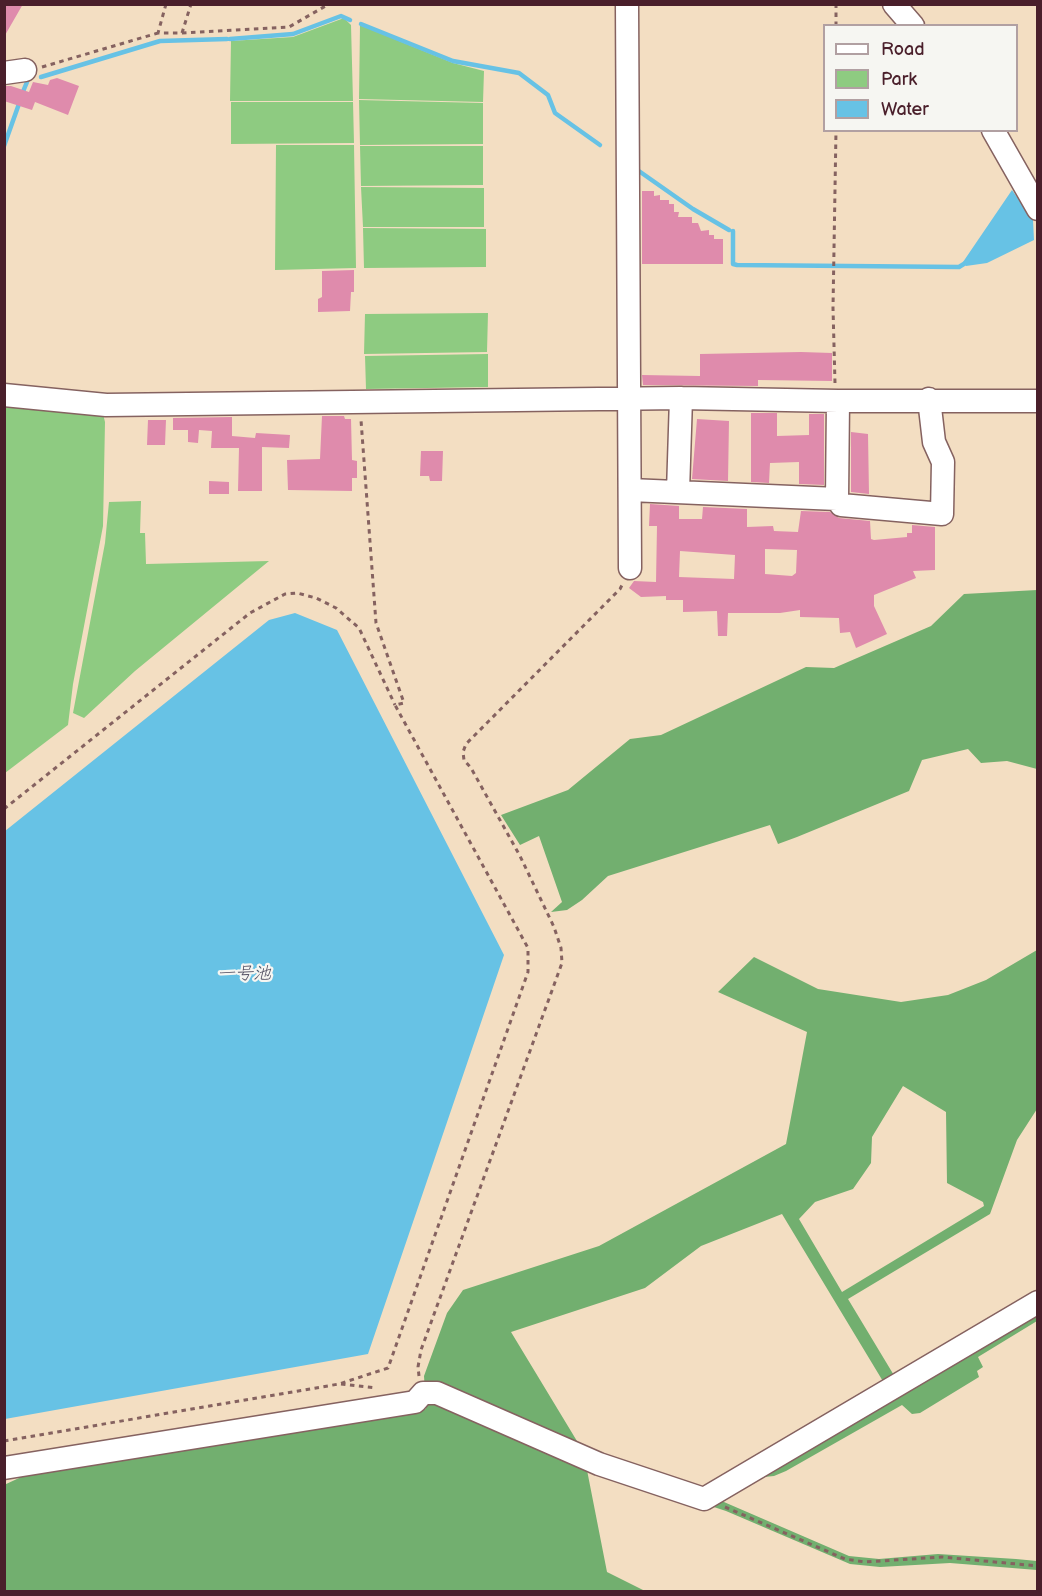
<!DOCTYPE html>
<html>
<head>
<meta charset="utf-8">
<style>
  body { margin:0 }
  #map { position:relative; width:1042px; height:1596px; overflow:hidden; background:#f3dec2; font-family:"Balsamiq Sans",sans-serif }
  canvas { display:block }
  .frame { position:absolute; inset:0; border:6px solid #4a1f2b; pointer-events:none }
  .legend { position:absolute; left:823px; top:24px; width:195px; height:108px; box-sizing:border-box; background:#f6f6f2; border:2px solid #b1a0a2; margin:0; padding:8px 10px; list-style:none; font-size:18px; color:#4a1f2b }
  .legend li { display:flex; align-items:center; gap:12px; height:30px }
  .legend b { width:30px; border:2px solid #b1a0a2 }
</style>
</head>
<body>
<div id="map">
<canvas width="1042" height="1596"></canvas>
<div class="frame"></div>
<ul class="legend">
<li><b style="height:8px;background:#fff"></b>Road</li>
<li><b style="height:16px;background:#8ecb81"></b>Park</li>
<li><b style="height:16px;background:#67c2e5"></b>Water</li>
</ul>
</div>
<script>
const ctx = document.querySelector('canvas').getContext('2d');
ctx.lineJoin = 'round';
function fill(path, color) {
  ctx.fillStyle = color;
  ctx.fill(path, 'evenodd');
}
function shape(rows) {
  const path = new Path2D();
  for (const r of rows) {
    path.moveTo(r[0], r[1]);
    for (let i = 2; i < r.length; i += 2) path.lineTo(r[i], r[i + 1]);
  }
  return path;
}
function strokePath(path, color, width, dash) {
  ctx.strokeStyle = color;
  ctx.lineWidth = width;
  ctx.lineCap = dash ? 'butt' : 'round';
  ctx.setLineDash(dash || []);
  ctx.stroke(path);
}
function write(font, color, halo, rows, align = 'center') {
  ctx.font = font + ' "Balsamiq Sans","Klee One",sans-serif';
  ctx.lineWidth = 4.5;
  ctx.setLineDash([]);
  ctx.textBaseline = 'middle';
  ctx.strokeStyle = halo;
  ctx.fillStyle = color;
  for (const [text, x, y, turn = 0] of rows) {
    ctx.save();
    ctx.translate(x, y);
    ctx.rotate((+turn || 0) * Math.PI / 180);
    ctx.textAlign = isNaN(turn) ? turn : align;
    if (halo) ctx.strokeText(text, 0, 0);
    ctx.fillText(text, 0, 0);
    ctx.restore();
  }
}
fill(shape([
  [344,18,351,25,353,101,230,101,231,41,293,37],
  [360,25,453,63,484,71,483,102,359,99],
  [359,100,483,103,483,144,360,145],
  [231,102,353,102,354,143,231,144],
  [276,145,354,145,356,268,275,270],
  [360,146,483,146,483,185,361,186],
  [361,187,484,188,484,227,363,227],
  [363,228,486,229,486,267,364,268],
  [488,313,487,352,364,354,365,314],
  [488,354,488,387,366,389,365,356],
  [5,403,103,414,105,422,103,526,73,684,68,725,5,773],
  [141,501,140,533,145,533,146,564,269,561,135,671,84,718,73,713,105,543,109,502]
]), '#8ecb81');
fill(shape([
  [1037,590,1037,769,1007,761,981,763,968,749,922,760,909,791,797,837,778,844,770,825,608,876,582,900,567,910,551,912,562,902,539,836,520,845,501,815,568,790,630,739,661,735,806,667,834,668,931,626,964,594],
  [1037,950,1037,1109,1017,1140,990,1214,848,1299,895,1377,1037,1293,1037,1321,978,1357,983,1367,977,1371,979,1377,920,1413,912,1414,902,1405,786,1471,774,1476,754,1478,717,1499,849,1556,879,1559,938,1554,1016,1559,1037,1561,1037,1570,950,1563,880,1567,850,1564,726,1511,586,1465,607,1572,645,1591,5,1591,4,1485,32,1472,426,1409,424,1376,447,1313,463,1290,599,1246,786,1144,807,1032,718,992,754,957,818,989,901,1002,948,995,986,980],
  [903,1086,946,1112,947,1183,983,1202,984,1206,842,1292,799,1219,815,1202,853,1189,871,1163,872,1137],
  [782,1214,884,1383,710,1488,646,1477,583,1451,511,1332,645,1288,701,1246]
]), '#72af6f');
fill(shape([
  [1012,190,1033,220,1034,240,987,263,966,266,963,262],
  [295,613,337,630,504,955,368,1354,5,1419,5,831,269,620]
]), '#67c2e5');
strokePath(shape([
  [361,24,453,61,519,73,548,95,555,113,600,145],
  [230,39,293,34,341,16,350,20],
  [41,77,160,41,227,39],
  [22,94,27,82],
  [4,146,20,101],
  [636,169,693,209,729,230],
  [733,231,733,264,737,265,959,267,967,262]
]), '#67c2e5', 4.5);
fill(shape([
  [4,4,23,4,4,37],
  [57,78,79,86,68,115,35,102,32,110,4,101,4,86,11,86,29,92,33,82,48,85,50,80],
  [642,191,654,191,654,196,660,195,660,200,669,200,669,204,674,204,674,212,679,212,678,217,692,217,692,223,698,223,701,231,709,230,709,235,714,235,714,239,723,239,723,264,642,264],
  [354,270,354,292,351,292,350,311,318,312,318,299,322,297,322,271],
  [801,352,832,353,832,381,758,380,758,386,643,385,642,375,700,376,700,354],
  [751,413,777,413,777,436,809,435,809,414,824,414,824,485,799,484,799,462,770,463,769,483,751,482],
  [322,416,344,416,345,419,351,419,352,460,357,461,357,478,352,478,352,491,288,490,287,460,320,459],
  [232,417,232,436,255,438,256,433,290,435,289,448,262,447,262,491,238,491,239,448,211,448,212,431,199,430,198,443,188,442,188,430,173,430,173,418],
  [697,419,729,421,728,481,692,479],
  [148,420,166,420,165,445,147,445],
  [851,432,868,434,869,494,851,492],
  [421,451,443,451,442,481,430,481,429,476,420,476],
  [209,481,229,482,229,494,209,494],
  [650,504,679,506,679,519,702,519,703,507,747,509,747,527,773,526,774,531,798,532,801,511,830,512,839,518,870,521,871,539,874,540,907,537,907,533,912,533,912,525,935,527,935,570,913,571,916,578,874,595,874,606,887,634,856,648,850,632,840,633,839,618,800,617,800,610,780,613,728,613,727,636,718,636,717,611,683,612,683,600,666,600,666,596,641,597,629,588,634,581,656,582,657,526,649,526],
  [765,549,797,550,796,573,792,576,765,574],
  [680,551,735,555,734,579,679,577]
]), '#df8bac');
const minor = shape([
  [627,4,630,568],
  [894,4,913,26],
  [4,73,25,70],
  [993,130,1038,209],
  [4,395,106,405,681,398,838,401,1038,401],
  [630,490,837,499,838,401],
  [678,492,681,398],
  [837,499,841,505,942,514,943,462,934,442,929,399],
  [4,1468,415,1402,423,1393,437,1393,599,1464,704,1499,1038,1302]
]);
strokePath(minor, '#856260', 25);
strokePath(shape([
  [166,4,158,33,182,33,191,4],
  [836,26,836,4],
  [182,33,289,27,329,4],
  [42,67,158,33],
  [835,383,833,308,836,130],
  [4,809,250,613,285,594,297,593,316,598,336,608,359,628,395,705],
  [419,1376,418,1367,421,1350,562,963,561,948,554,927,520,856,471,768,464,760,463,752,466,744,620,589,623,583],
  [341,1384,376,1388],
  [4,1441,339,1384,388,1368,528,972,528,948,395,705,404,703,376,623,361,420],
  [725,1507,845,1559,865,1562,942,1557,1038,1566]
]), '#856260', 3, [4.5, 4.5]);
strokePath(minor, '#fff', 22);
write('italic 18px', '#535063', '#f6f6f2', [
  ["一号池",244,974]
]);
</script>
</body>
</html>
